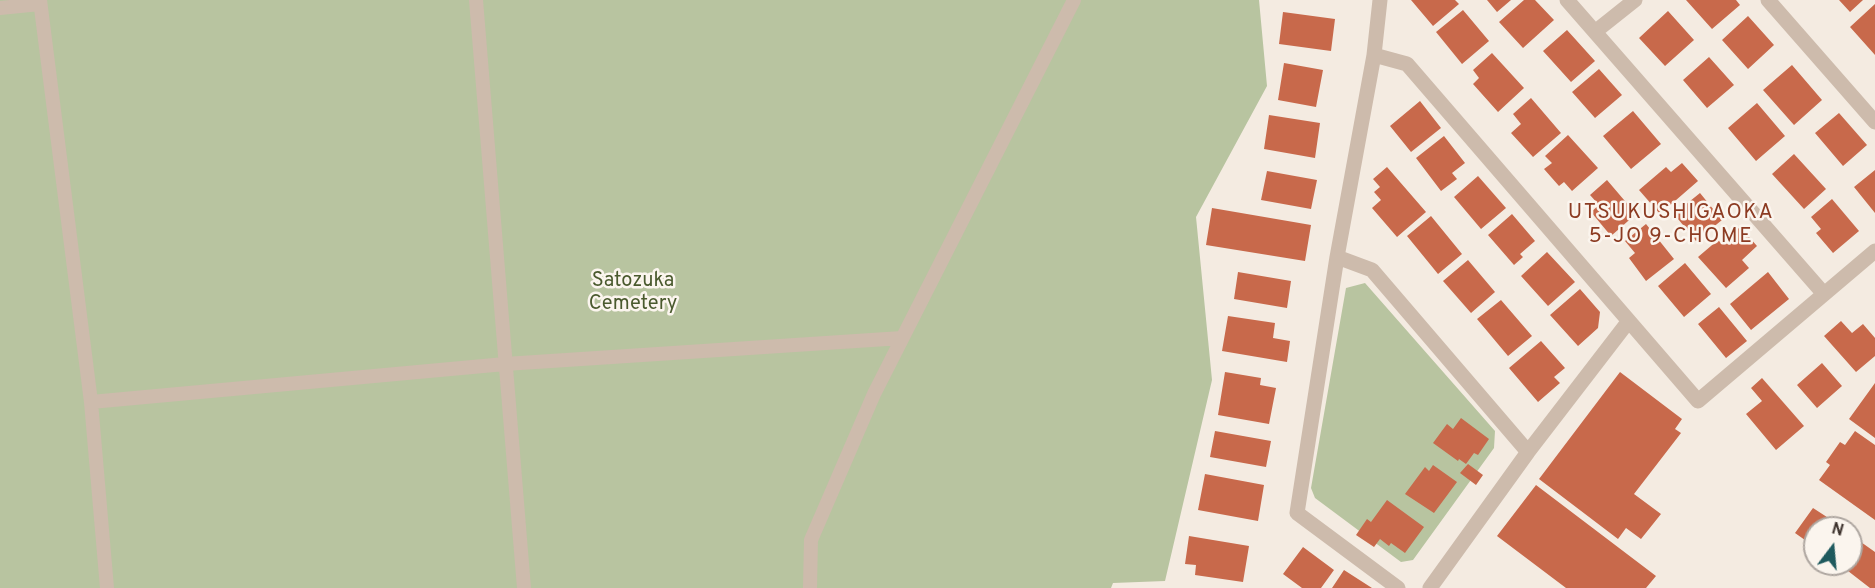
<!DOCTYPE html>
<html>
<head>
<meta charset="utf-8">
<style>
  body { margin:0 }
  #map { position:relative; width:1875px; height:588px; overflow:hidden; background:#f4ebe1; font-family:Overpass,sans-serif }
  canvas { display:block }
  .north { position:absolute; left:1803px; top:516px; width:60px; height:60px; box-sizing:border-box; background:#fbf5ee; border:2px solid #aea6a0; border-radius:50%; rotate:16deg; font-size:16px; font-weight:700; line-height:24px; text-align:center; color:#3b302b }
  .north::after { content:''; display:block; margin:auto; width:21px; height:27px; background:#1f5a5e; clip-path:polygon(50% 0,100% 100%,50% 72%,0 100%) }
</style>
</head>
<body>
<div id="map">
<canvas width="1875" height="588"></canvas>
<div class="north">N</div>
</div>
<script>
const ctx = document.querySelector('canvas').getContext('2d');
ctx.lineJoin = 'round';
function fill(path, color) {
  ctx.fillStyle = color;
  ctx.fill(path, 'evenodd');
}
function shape(rows) {
  const path = new Path2D();
  for (const r of rows) {
    path.moveTo(r[0], r[1]);
    for (let i = 2; i < r.length; i += 2) path.lineTo(r[i], r[i + 1]);
  }
  return path;
}
function strokePath(path, color, width, dash) {
  ctx.strokeStyle = color;
  ctx.lineWidth = width;
  ctx.lineCap = dash ? 'butt' : 'round';
  ctx.setLineDash(dash || []);
  ctx.stroke(path);
}
function write(font, color, halo, rows, align = 'center') {
  ctx.font = font + ' Overpass,sans-serif';
  ctx.lineWidth = 5;
  ctx.setLineDash([]);
  ctx.textBaseline = 'middle';
  ctx.strokeStyle = halo;
  ctx.fillStyle = color;
  for (const [text, x, y, turn = 0] of rows) {
    ctx.save();
    ctx.translate(x, y);
    ctx.rotate((+turn || 0) * Math.PI / 180);
    ctx.textAlign = isNaN(turn) ? turn : align;
    if (halo) ctx.strokeText(text, 0, 0);
    ctx.fillText(text, 0, 0);
    ctx.restore();
  }
}
fill(shape([
  [0,0,1259,0,1267,86,1196,217,1212,380,1165,581,1113,583,1111,588,0,588],
  [1365,283,1495,431,1494,448,1413,560,1401,562,1315,498,1311,488,1346,288]
]), '#b8c4a0');
fill(shape([
  [1411,0,1455,0,1459,4,1433,26],
  [1487,0,1511,0,1497,12],
  [1524,0,1535,0,1554,20,1523,48,1499,22],
  [1686,0,1736,0,1740,5,1712,29],
  [1839,0,1863,0,1850,12],
  [1875,4,1875,55,1850,27],
  [1463,10,1489,41,1462,64,1436,32],
  [1668,11,1694,40,1665,66,1639,38],
  [1283,12,1335,19,1331,51,1279,44],
  [1748,16,1774,45,1748,69,1722,40],
  [1567,30,1595,61,1571,82,1543,51],
  [1492,53,1524,88,1498,112,1473,84,1479,78,1473,70],
  [1709,57,1734,85,1707,108,1683,80],
  [1284,63,1323,70,1316,107,1278,100],
  [1792,65,1822,100,1794,125,1763,90],
  [1599,69,1622,95,1595,118,1572,92],
  [1531,98,1561,133,1533,157,1511,133,1521,124,1513,114],
  [1420,101,1441,128,1411,152,1390,126],
  [1757,103,1785,136,1756,161,1728,128],
  [1633,111,1661,144,1631,169,1603,136],
  [1839,113,1867,145,1843,166,1815,133],
  [1269,115,1320,123,1315,158,1264,149],
  [1568,135,1598,168,1572,191,1564,182,1559,186,1544,169,1552,163,1545,156],
  [1444,136,1465,163,1452,173,1457,179,1441,191,1416,158],
  [1794,154,1826,189,1804,209,1772,174],
  [1682,163,1698,181,1660,214,1639,190,1666,167,1671,172],
  [1387,167,1426,212,1397,237,1372,208,1381,200,1374,192,1380,187,1373,179],
  [1875,170,1875,213,1854,187],
  [1267,171,1317,180,1311,209,1261,200],
  [1478,176,1506,208,1481,229,1454,197],
  [1607,180,1636,214,1611,236,1591,212,1599,205,1590,195],
  [1700,193,1722,220,1696,241,1674,214],
  [1832,199,1859,231,1833,253,1816,233,1821,229,1811,217],
  [1212,208,1311,225,1305,261,1206,245],
  [1512,214,1535,241,1520,254,1523,257,1514,265,1488,235],
  [1431,216,1462,254,1438,274,1407,236],
  [1646,224,1674,259,1646,281,1629,258,1635,253,1625,241],
  [1740,227,1757,246,1742,260,1749,268,1726,288,1698,257,1718,240,1722,244],
  [1547,252,1575,282,1548,306,1521,276],
  [1468,260,1495,292,1471,313,1443,281],
  [1685,263,1711,294,1684,317,1658,286],
  [1238,272,1291,281,1287,308,1234,299],
  [1768,272,1789,299,1751,330,1730,304],
  [1580,289,1600,312,1598,328,1578,346,1550,315],
  [1501,300,1532,336,1508,356,1477,319],
  [1719,307,1747,341,1726,358,1698,324],
  [1228,316,1275,323,1273,338,1290,341,1287,362,1222,351],
  [1841,321,1852,333,1863,324,1875,338,1875,356,1856,372,1824,336],
  [1541,341,1565,368,1554,377,1560,383,1538,402,1509,368],
  [1822,363,1842,386,1817,408,1797,385],
  [1225,372,1261,378,1260,385,1276,388,1269,424,1218,415],
  [1620,372,1682,419,1675,429,1681,433,1634,494,1661,514,1641,539,1626,528,1618,539,1539,479],
  [1762,378,1804,426,1776,450,1746,414,1762,401,1751,388],
  [1875,383,1875,438,1849,419],
  [1461,418,1489,439,1478,455,1474,453,1466,464,1459,459,1458,461,1433,443,1447,424,1453,429],
  [1215,431,1271,441,1266,467,1210,457],
  [1855,431,1875,445,1875,520,1819,480,1830,465,1826,462,1840,442,1845,445],
  [1468,464,1483,475,1476,485,1460,473],
  [1433,465,1457,482,1434,513,1405,494,1425,467,1429,471],
  [1205,474,1264,485,1258,521,1198,510],
  [1536,485,1656,576,1646,588,1566,588,1497,536],
  [1387,500,1424,527,1405,553,1391,543,1389,546,1380,539,1374,547,1356,535,1367,519,1371,522],
  [1813,508,1830,519,1824,528,1815,528,1815,541,1812,545,1795,533],
  [1833,522,1841,528,1829,528],
  [1851,535,1875,552,1875,588,1870,588,1839,564,1851,564],
  [1189,536,1249,546,1243,582,1195,575,1196,565,1185,564],
  [1303,547,1334,570,1321,588,1302,588,1283,574],
  [1344,570,1372,588,1332,588]
]), '#c8694b');
strokePath(shape([
  [40,0,91,402,107,588],
  [476,0,524,588],
  [0,8,40,4],
  [91,402,505,364,902,338],
  [810,588,811,540,874,394,1074,0]
]), '#cdbbac', 14);
strokePath(shape([
  [1380,0,1374,55,1337,257,1297,513,1398,588],
  [1567,0,1824,294],
  [1768,0,1875,122],
  [1596,31,1635,0],
  [1374,55,1407,64,1698,401,1875,251],
  [1337,257,1372,270,1528,452],
  [1430,588,1528,452,1628,322]
]), '#cdbbac', 15);
write('20px', '#4a5a2e', '#fbf5ee', [
  ["Satozuka",633,282],
  ["Cemetery",633,305]
]);
ctx.letterSpacing = '1.5px';
write('21px', '#8c3b22', '#fbf5ee', [
  ["UTSUKUSHIGAOKA",1671,214],
  ["5-JO 9-CHOME",1671,238]
]);
ctx.letterSpacing = '0px';
</script>
</body>
</html>
